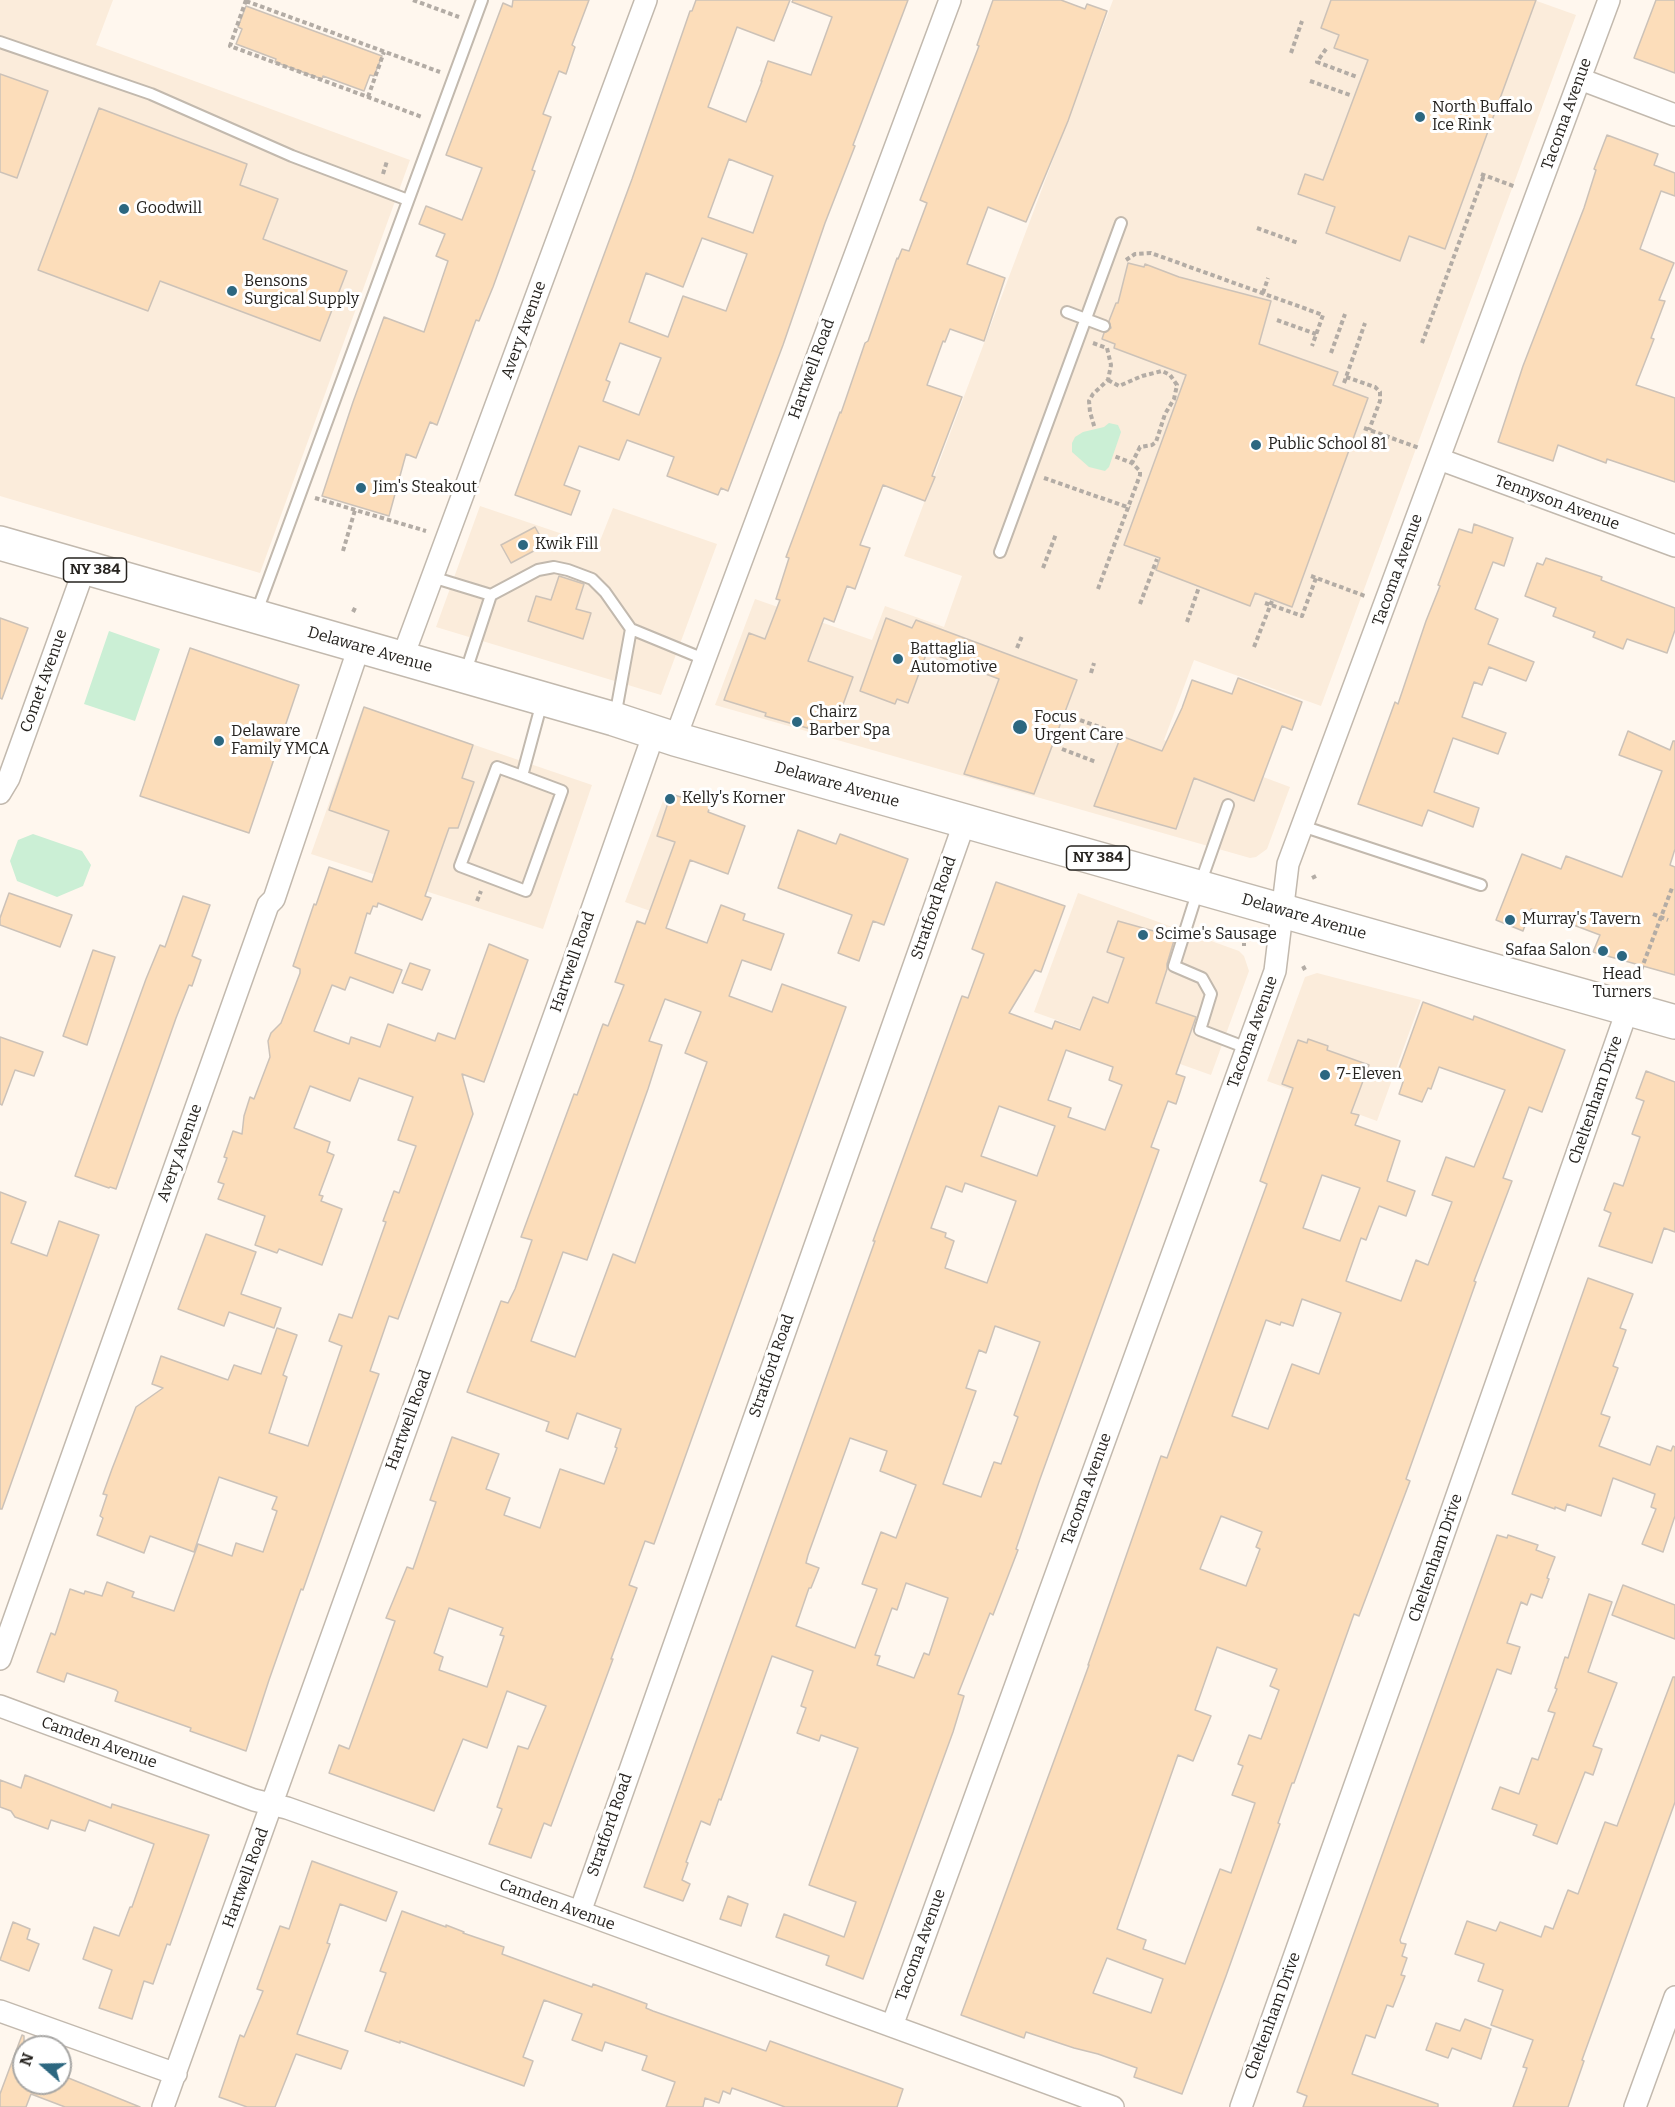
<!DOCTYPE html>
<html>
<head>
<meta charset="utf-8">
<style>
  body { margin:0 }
  #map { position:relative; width:1675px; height:2107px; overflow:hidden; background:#fff7ee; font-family:Bitter,serif }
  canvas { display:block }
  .north { position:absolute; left:12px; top:2035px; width:60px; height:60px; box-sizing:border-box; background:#fff; border:2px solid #a8a7a5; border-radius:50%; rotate:290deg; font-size:16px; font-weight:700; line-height:24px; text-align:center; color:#26231f }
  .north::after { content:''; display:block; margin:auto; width:21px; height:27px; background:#2c6780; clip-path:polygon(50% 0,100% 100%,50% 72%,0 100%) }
</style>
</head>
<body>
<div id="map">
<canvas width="1675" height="2107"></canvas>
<div class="north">N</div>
</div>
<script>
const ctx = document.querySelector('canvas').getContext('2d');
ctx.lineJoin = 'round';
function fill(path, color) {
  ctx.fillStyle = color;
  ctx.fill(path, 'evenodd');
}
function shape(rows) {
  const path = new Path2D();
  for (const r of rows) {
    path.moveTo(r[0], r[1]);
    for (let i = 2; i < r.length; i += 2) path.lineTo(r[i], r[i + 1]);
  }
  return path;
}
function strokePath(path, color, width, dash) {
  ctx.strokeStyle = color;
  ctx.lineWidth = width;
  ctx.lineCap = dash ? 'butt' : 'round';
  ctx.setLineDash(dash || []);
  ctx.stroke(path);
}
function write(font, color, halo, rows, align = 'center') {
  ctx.font = font + ' Bitter,serif';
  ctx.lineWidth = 6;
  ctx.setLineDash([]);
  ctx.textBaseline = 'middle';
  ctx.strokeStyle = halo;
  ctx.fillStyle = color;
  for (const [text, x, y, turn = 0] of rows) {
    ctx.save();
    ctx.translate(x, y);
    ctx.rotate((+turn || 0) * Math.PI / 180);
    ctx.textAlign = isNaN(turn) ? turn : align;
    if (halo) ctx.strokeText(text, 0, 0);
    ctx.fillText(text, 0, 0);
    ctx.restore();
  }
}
fill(shape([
  [0,0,113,0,96,45,410,160,260,573,0,496],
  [1113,0,1534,0,1576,15,1321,706,1194,660,1164,740,1290,787,1267,849,1256,857,1250,858,715,705,755,599,872,640,885,606,944,627,962,576,904,556],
  [480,506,598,546,613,508,717,544,661,695,436,627],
  [363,707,592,785,543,929,311,854],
  [666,793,712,806,670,918,625,902],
  [1078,893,1239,951,1244,956,1249,971,1211,1075,1034,1012],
  [1317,973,1421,1000,1377,1121,1267,1081,1305,977]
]), '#fbecdb');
fill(shape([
  [1109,423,1118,425,1121,432,1109,467,1105,471,1089,467,1072,452,1072,443,1075,437,1083,432,1104,427],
  [109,631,160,649,135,721,84,704],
  [33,834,82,851,91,865,83,886,57,897,17,881,10,861,18,840]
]), '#cbefd5');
const building = shape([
  [513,0,589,0,572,45,575,47,566,74,559,71,543,114,551,117,532,170,535,171,493,287,479,321,476,320,437,425,430,422,416,458,406,454,389,516,322,496,353,402,384,317,424,332,448,261,436,256,445,234,419,224,426,206,462,220,482,168,446,155,503,3,512,7,513,0],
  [696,0,790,0,774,41,737,27,724,63,708,107,746,122,762,81,761,81,768,61,811,75,832,17,792,2,793,0,908,0,853,145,855,146,825,223,783,345,728,491,721,488,718,495,667,476,674,457,627,440,619,460,579,446,564,485,580,491,571,515,515,495,632,179,690,11,692,11,696,0],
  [729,159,773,176,753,233,708,217,729,159],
  [702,238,747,254,726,311,683,296,668,337,629,322,646,273,683,287,702,238],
  [620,343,661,358,639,415,603,401,610,382,606,380,620,343],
  [993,0,1061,0,1085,9,1087,4,1107,11,1068,121,1026,222,988,207,982,223,967,264,1005,278,984,341,950,329,945,342,943,341,927,385,962,397,932,476,935,477,925,501,883,485,860,545,870,548,855,589,847,586,834,622,824,618,808,661,853,677,832,735,765,716,766,713,724,700,749,633,765,639,780,600,776,599,789,558,786,557,840,412,841,413,865,343,868,341,897,258,898,259,902,249,909,251,927,203,920,200,979,46,977,45,993,0],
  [1331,0,1536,0,1445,249,1409,236,1400,261,1326,233,1335,207,1298,194,1305,174,1323,180,1368,60,1334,48,1339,35,1321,28,1331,0],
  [1656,0,1675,0,1675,73,1634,58,1656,0],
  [246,6,382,56,374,76,370,75,364,91,323,76,322,79,275,62,276,59,236,44,242,29,238,27,246,6],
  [0,74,48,91,17,178,0,172,0,74],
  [99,108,247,164,240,185,278,199,263,239,347,271,320,341,160,281,148,311,38,270,99,108],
  [1607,135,1658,154,1654,165,1675,173,1675,196,1661,191,1640,249,1674,263,1659,300,1665,301,1651,338,1654,339,1636,385,1675,398,1675,482,1607,459,1606,463,1558,445,1553,461,1498,442,1523,366,1584,208,1596,170,1594,169,1607,135],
  [1128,263,1144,267,1145,264,1179,277,1271,301,1259,344,1338,372,1333,385,1368,398,1292,607,1255,593,1250,606,1156,570,1160,558,1124,545,1186,375,1114,348,1115,344,1102,339,1104,333,1111,328,1109,321,1116,303,1118,303,1128,263],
  [1474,524,1513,538,1504,566,1493,562,1475,609,1498,619,1488,644,1534,662,1526,681,1489,667,1482,685,1474,682,1462,717,1506,733,1498,754,1453,738,1434,792,1479,808,1473,827,1428,810,1422,826,1358,804,1395,702,1398,704,1426,621,1440,586,1438,585,1459,529,1472,533,1474,524],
  [535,527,545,545,511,563,501,545,535,527],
  [1546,558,1602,577,1601,580,1675,608,1675,630,1667,653,1627,639,1623,649,1593,637,1595,632,1553,616,1556,608,1525,596,1537,563,1543,565,1546,558],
  [559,576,584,584,576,609,591,613,583,639,528,621,536,596,551,600,559,576],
  [0,618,28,628,2,699,0,698,0,618],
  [886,618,912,628,916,620,1077,680,1034,794,964,774,999,679,927,652,908,703,897,699,895,704,860,691,886,618],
  [190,648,299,685,249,833,140,796,190,648],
  [1238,678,1302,702,1292,730,1282,726,1254,801,1194,778,1176,829,1094,806,1121,736,1162,751,1182,708,1192,680,1232,694,1238,678],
  [364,707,473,745,462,778,474,782,458,828,449,828,425,896,431,898,422,920,378,903,377,907,373,906,370,914,367,913,355,953,402,970,393,993,350,977,345,990,332,985,314,1031,349,1044,351,1037,380,1047,388,1024,435,1041,438,1033,455,1039,489,944,528,960,484,1082,462,1074,473,1114,398,1319,389,1316,370,1371,379,1374,303,1590,301,1589,269,1680,246,1751,190,1731,191,1728,115,1701,118,1692,116,1690,67,1673,64,1682,37,1672,51,1633,55,1635,70,1589,84,1594,85,1591,102,1596,107,1582,134,1592,132,1597,174,1611,198,1544,232,1556,236,1543,263,1552,277,1511,272,1509,277,1497,219,1477,194,1552,150,1536,144,1553,97,1535,103,1518,100,1516,107,1495,103,1494,112,1469,136,1407,163,1388,152,1384,161,1356,228,1380,234,1365,261,1374,277,1328,297,1335,283,1375,287,1377,269,1433,308,1446,342,1346,329,1341,339,1314,352,1318,386,1222,383,1221,394,1191,399,1193,416,1146,398,1140,413,1097,359,1078,350,1101,310,1086,294,1128,330,1142,327,1152,334,1155,319,1195,323,1196,321,1201,342,1209,322,1265,279,1249,277,1253,255,1245,265,1216,218,1199,224,1184,218,1182,227,1158,224,1157,233,1131,242,1134,244,1116,250,1097,254,1099,270,1057,268,1041,271,1033,281,1023,300,973,300,969,293,966,314,904,316,905,329,867,372,882,389,831,329,810,364,707],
  [1628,731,1670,750,1673,741,1675,741,1675,849,1670,865,1675,867,1675,975,1593,952,1600,935,1531,909,1523,931,1496,920,1522,854,1561,869,1566,856,1622,877,1662,771,1619,755,1628,731],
  [671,794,710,806,708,812,745,826,728,874,690,860,666,928,707,943,721,905,745,914,743,920,784,934,771,970,742,960,729,996,772,1012,782,984,846,1007,654,1544,645,1541,629,1585,637,1588,611,1659,613,1659,603,1686,551,1826,544,1823,531,1858,489,1844,502,1809,497,1807,518,1746,528,1749,546,1706,507,1691,487,1748,463,1739,434,1811,329,1773,339,1745,349,1749,395,1621,386,1618,407,1567,413,1569,436,1502,430,1500,452,1437,499,1454,486,1489,510,1498,504,1515,540,1528,560,1469,604,1484,617,1448,615,1447,621,1429,577,1413,568,1439,546,1431,549,1422,467,1392,501,1301,508,1303,515,1289,532,1240,521,1237,574,1094,577,1095,603,1024,608,1026,624,985,615,982,637,921,645,924,675,842,657,836,671,794],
  [665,999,701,1012,685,1053,707,1062,635,1263,613,1254,575,1357,531,1341,563,1252,587,1260,648,1089,662,1045,649,1041,665,999],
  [449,1608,503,1628,500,1635,504,1636,487,1687,439,1670,443,1657,434,1653,449,1608],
  [798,830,836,844,840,834,908,859,884,925,873,921,859,961,838,953,852,915,778,888,798,830],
  [996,882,1065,906,1041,972,1035,970,1009,1013,1052,1029,1055,1021,1080,1030,1093,997,1108,1003,1124,958,1107,952,1118,921,1175,937,1167,964,1167,969,1156,1003,1196,1017,1176,1074,1185,1077,1176,1104,1168,1101,1151,1147,1159,1150,1040,1479,1016,1549,1018,1550,993,1615,990,1613,958,1694,964,1696,953,1732,863,1979,826,1965,829,1956,776,1937,784,1914,844,1937,856,1902,809,1885,858,1748,821,1735,819,1741,797,1733,806,1708,801,1706,813,1671,772,1656,721,1800,719,1799,710,1825,701,1821,686,1862,688,1863,682,1880,690,1884,683,1901,644,1887,875,1241,873,1241,962,996,968,998,984,954,972,949,996,882],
  [1066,1050,1113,1067,1109,1080,1122,1085,1105,1130,1068,1117,1071,1108,1048,1100,1066,1050],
  [999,1106,1055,1126,1037,1176,981,1156,999,1106],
  [965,1183,1016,1201,987,1283,945,1268,954,1241,945,1237,946,1233,931,1228,946,1186,962,1192,965,1183],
  [995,1326,1040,1342,1014,1415,1018,1417,1001,1464,994,1462,981,1497,943,1484,976,1391,966,1388,979,1350,986,1353,995,1326],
  [850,1438,887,1451,880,1471,916,1485,896,1538,881,1532,862,1584,877,1589,855,1648,796,1626,809,1588,811,1588,819,1568,806,1563,808,1555,850,1438],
  [906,1583,948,1598,929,1655,924,1653,914,1678,877,1665,880,1656,875,1655,892,1608,897,1610,906,1583],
  [9,893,72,915,60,947,0,925,0,918,9,893],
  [183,896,210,905,192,956,201,960,192,986,189,985,176,1018,116,1189,110,1187,109,1188,75,1176,146,979,160,945,165,947,183,896],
  [93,950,115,957,87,1045,63,1036,93,950],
  [410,963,430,970,422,990,402,983,410,963],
  [1423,1002,1473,1020,1474,1016,1565,1050,1542,1112,1529,1107,1503,1178,1512,1181,1474,1281,1476,1282,1406,1479,1410,1481,1359,1616,1354,1614,1294,1783,1292,1783,1278,1823,1280,1824,1226,1976,1182,2094,1134,2077,1137,2068,1098,2054,1074,2048,1026,2032,1024,2038,961,2015,1089,1665,1088,1665,1161,1456,1167,1458,1267,1184,1260,1181,1293,1088,1282,1084,1298,1040,1307,1043,1308,1039,1328,1046,1327,1050,1369,1065,1351,1113,1359,1115,1355,1125,1400,1141,1387,1181,1415,1191,1406,1216,1379,1206,1366,1240,1361,1238,1346,1281,1401,1301,1416,1260,1428,1265,1452,1202,1432,1195,1446,1157,1474,1167,1505,1090,1439,1067,1431,1089,1428,1088,1422,1102,1399,1094,1404,1079,1396,1077,1423,1002],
  [1322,1175,1360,1188,1340,1241,1303,1228,1322,1175],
  [1302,1299,1341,1313,1319,1374,1292,1364,1268,1429,1232,1416,1266,1320,1280,1325,1281,1322,1293,1326,1302,1299],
  [1221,1516,1262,1532,1256,1547,1260,1549,1246,1586,1200,1569,1221,1516],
  [1217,1647,1277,1669,1270,1686,1279,1690,1261,1739,1249,1735,1238,1764,1243,1766,1232,1795,1255,1803,1231,1873,1220,1869,1185,1964,1143,1949,1146,1940,1117,1929,1178,1755,1193,1761,1211,1716,1195,1710,1217,1647],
  [1107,1958,1163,1979,1151,2013,1093,1993,1107,1958],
  [0,1037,43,1052,34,1076,15,1070,2,1105,0,1104,0,1037],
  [1646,1071,1675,1082,1675,1232,1664,1228,1652,1263,1599,1246,1611,1213,1604,1210,1614,1183,1623,1186,1640,1137,1632,1134,1644,1101,1636,1098,1646,1071],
  [0,1192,26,1202,11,1243,47,1256,59,1221,99,1235,2,1509,0,1509,0,1192],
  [206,1234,256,1252,241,1294,281,1308,274,1328,229,1312,224,1326,178,1309,206,1234],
  [1588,1278,1633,1294,1620,1328,1626,1330,1613,1366,1618,1368,1601,1414,1610,1417,1599,1446,1650,1465,1657,1446,1671,1451,1673,1446,1675,1447,1675,1516,1663,1552,1642,1544,1656,1509,1651,1507,1655,1494,1613,1478,1601,1516,1567,1504,1565,1511,1555,1507,1555,1509,1512,1494,1588,1278],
  [1497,1535,1507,1538,1508,1535,1538,1545,1536,1550,1555,1557,1547,1578,1549,1579,1542,1598,1531,1594,1527,1605,1521,1602,1507,1643,1520,1647,1511,1674,1497,1669,1400,1940,1401,1943,1406,1944,1402,1956,1407,1958,1401,1975,1405,1976,1393,2007,1387,2005,1375,2038,1366,2035,1352,2074,1438,2104,1438,2107,1303,2107,1307,2096,1297,2092,1497,1535],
  [1623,1585,1675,1605,1675,1639,1612,1615,1623,1585],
  [1589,1594,1612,1602,1588,1672,1617,1683,1593,1746,1602,1749,1593,1775,1585,1772,1557,1844,1533,1835,1537,1825,1492,1809,1500,1787,1519,1794,1532,1758,1538,1760,1555,1713,1548,1711,1557,1689,1555,1688,1565,1657,1568,1658,1589,1594],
  [1673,1677,1675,1677,1675,1802,1582,2060,1584,2061,1568,2107,1513,2107,1527,2068,1523,2067,1533,2040,1491,2025,1503,1990,1478,1981,1484,1964,1455,1954,1467,1921,1496,1931,1500,1922,1541,1937,1545,1926,1553,1929,1568,1890,1578,1894,1605,1822,1617,1826,1673,1677],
  [25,1775,111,1808,112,1804,209,1835,170,1945,167,1944,153,1984,144,1981,132,2019,99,2008,112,1970,83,1959,94,1927,119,1936,130,1907,132,1907,154,1844,89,1820,85,1831,51,1820,48,1829,15,1817,11,1811,0,1807,0,1780,21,1788,25,1775],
  [312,1861,397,1892,386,1921,340,1904,327,1943,330,1944,297,2034,348,2051,341,2069,296,2054,275,2107,247,2107,219,2097,240,2035,244,2037,263,1991,257,1989,280,1926,289,1929,312,1861],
  [728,1896,748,1904,741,1926,720,1919,728,1896],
  [402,1911,446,1927,446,1925,464,1932,463,1933,504,1947,502,1954,592,1987,593,1984,647,2004,646,2008,653,2011,766,2051,770,2041,903,2089,897,2107,785,2107,732,2088,730,2094,723,2091,719,2103,705,2098,703,2107,666,2107,675,2082,642,2070,647,2056,605,2042,602,2051,572,2040,582,2014,544,2000,523,2057,533,2061,524,2086,400,2041,400,2043,365,2031,386,1973,380,1971,402,1911],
  [13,1922,30,1929,27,1939,39,1944,29,1971,0,1960,13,1922],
  [1465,2019,1491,2029,1481,2059,1452,2048,1448,2058,1426,2050,1436,2023,1460,2031,1465,2019],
  [22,2035,24,2036,24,2083,64,2083,66,2077,140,2107,65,2107,31,2094,26,2107,0,2107,0,2094,22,2035]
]);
fill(building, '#fcddba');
strokePath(building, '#ccc2b8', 1.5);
const service = shape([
  [0,42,151,94,292,156,408,200],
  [1067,312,1104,326],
  [1000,552,1121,223],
  [432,577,491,595,538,570,554,567,568,570,592,579,605,592,631,629,704,659],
  [256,614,482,0],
  [465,674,491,595],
  [615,717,631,629],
  [522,776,562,791,526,891,460,866,497,767,522,776,542,702],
  [1228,805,1199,887,1174,966,1202,978,1211,994,1200,1030,1247,1048],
  [1302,826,1481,885]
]);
const minor = shape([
  [1580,79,1675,115],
  [1439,459,1675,546],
  [402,659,646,0],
  [675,739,950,0],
  [0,793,9,778,85,567],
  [0,1659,268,905,274,899,359,647],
  [0,1706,254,1800,287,1808,580,1912,1113,2107],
  [580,1912,965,821],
  [0,2011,176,2074],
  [892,2026,1275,971,1288,864,1609,0],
  [163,2107,576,955,654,733],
  [1241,2107,1406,1641,1628,1008],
  [1635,2107,1675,1997]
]);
const primary = shape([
  [0,543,614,719,675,739,1675,1022]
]);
strokePath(service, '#c2b9ae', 14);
strokePath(minor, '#c2b9ae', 24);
strokePath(primary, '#c2b9ae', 36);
strokePath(shape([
  [246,0,230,46,422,117],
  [413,0,459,17],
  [246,1,440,72],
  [1326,49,1317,62,1357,77],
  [1291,53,1302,21],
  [1310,81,1350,95],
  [368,97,384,52],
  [383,174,387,161],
  [1481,174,1516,187],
  [1257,228,1298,243],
  [1126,260,1135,254,1151,253,1323,315,1312,346],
  [1263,293,1268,278],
  [1277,320,1316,334],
  [1093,343,1107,348,1111,365,1108,380,1093,394,1089,401,1090,412,1095,429],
  [1422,343,1484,175],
  [1331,353,1345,314],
  [1346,377,1375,387,1380,392,1380,401,1369,430],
  [1108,380,1119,386,1142,376,1162,371,1170,375,1177,385,1174,399,1165,414,1156,442,1152,445,1140,447,1132,463],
  [1344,383,1365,323],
  [1364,428,1419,448],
  [1044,478,1130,508],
  [315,498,426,531],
  [343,551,355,510],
  [1043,568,1056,534],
  [1311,576,1365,596],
  [1098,589,1140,475,1140,471,1132,463,1114,456],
  [1265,603,1302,616,1316,578],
  [1140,604,1157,559],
  [353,612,356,606],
  [1187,622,1199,587],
  [1254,647,1272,601],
  [1017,648,1022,636],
  [1091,673,1094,663],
  [1066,715,1108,730],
  [1062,749,1096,762],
  [1312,878,1316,876],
  [477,901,481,891],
  [1653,914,1668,920],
  [1244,946,1244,943],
  [1303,966,1305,970],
  [1641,970,1672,888]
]), '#b3aca5', 4, [4.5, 3]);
strokePath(service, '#fff', 10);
strokePath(minor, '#fff', 21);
strokePath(primary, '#fff', 33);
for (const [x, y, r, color] of [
  [1420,117,6,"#2c6780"],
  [124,209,6,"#2c6780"],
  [232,291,6,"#2c6780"],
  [1256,445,6,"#2c6780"],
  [361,488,6,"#2c6780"],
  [523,545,6,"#2c6780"],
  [898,659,6,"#2c6780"],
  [797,722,6,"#2c6780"],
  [1020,727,8,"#2c6780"],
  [219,741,6,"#2c6780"],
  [670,799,6,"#2c6780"],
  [1510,920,6,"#2c6780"],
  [1143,935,6,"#2c6780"],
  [1603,951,6,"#2c6780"],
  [1622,956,6,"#2c6780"],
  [1325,1075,6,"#2c6780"]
]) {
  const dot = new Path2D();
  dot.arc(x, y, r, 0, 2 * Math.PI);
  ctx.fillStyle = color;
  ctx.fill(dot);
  strokePath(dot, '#fff', 2);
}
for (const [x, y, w] of [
  [95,570,63],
  [1098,858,63]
]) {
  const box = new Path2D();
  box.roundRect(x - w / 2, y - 12, w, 24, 4.5);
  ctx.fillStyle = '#fff';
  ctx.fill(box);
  strokePath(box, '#26231f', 1.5);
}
write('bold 15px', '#26231f', null, [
  ["NY 384",95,570],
  ["NY 384",1098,858]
]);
write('16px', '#26231f', '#fff', [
  ["North Buffalo",1432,108],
  ["Ice Rink",1432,126],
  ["Goodwill",136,209],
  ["Bensons",244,282],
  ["Surgical Supply",244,300],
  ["Public School 81",1268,445],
  ["Jim's Steakout",373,488],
  ["Kwik Fill",535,545],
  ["Battaglia",910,650],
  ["Automotive",910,668],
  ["Chairz",809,713],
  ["Barber Spa",809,731],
  ["Focus",1034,718],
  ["Urgent Care",1034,736],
  ["Delaware",231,732],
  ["Family YMCA",231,750],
  ["Kelly's Korner",682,799],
  ["Murray's Tavern",1522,920],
  ["Scime's Sausage",1155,935],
  ["Safaa Salon",1591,951,"right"],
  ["Head",1622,975,"center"],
  ["Turners",1622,993,"center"],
  ["7-Eleven",1337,1075]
], 'left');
write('16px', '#26231f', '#fff', [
  ["Tacoma Avenue",1567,114,-70],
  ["Avery Avenue",524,330,-70],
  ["Hartwell Road",812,369,-70],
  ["Tennyson Avenue",1557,503,20],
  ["Tacoma Avenue",1398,570,-70],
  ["Delaware Avenue",370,650,16],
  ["Comet Avenue",44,681,-70],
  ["Delaware Avenue",837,785,16],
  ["Stratford Road",934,908,-71],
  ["Delaware Avenue",1304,917,16],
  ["Hartwell Road",573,962,-71],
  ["Tacoma Avenue",1253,1032,-70],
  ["Cheltenham Drive",1596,1100,-71],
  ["Avery Avenue",180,1153,-70],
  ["Stratford Road",772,1366,-71],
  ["Hartwell Road",409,1420,-70],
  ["Tacoma Avenue",1087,1489,-70],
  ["Cheltenham Drive",1436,1558,-71],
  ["Camden Avenue",99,1743,20],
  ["Stratford Road",610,1825,-71],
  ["Hartwell Road",246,1878,-70],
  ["Camden Avenue",557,1905,20],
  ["Tacoma Avenue",921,1945,-70],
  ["Cheltenham Drive",1273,2016,-70]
]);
</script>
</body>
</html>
